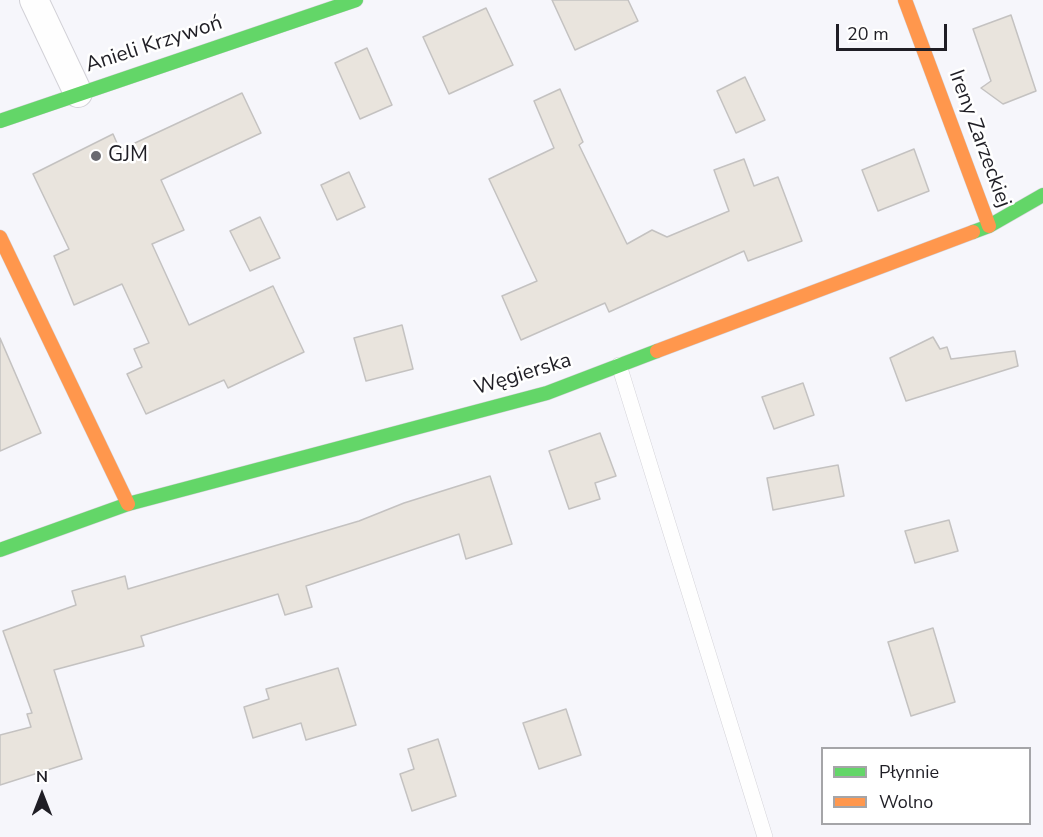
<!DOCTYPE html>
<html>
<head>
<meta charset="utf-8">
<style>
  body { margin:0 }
  #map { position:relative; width:1043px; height:837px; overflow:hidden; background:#f6f6fb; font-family:"Nunito Sans",sans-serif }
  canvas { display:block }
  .legend { position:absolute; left:821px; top:747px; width:210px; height:78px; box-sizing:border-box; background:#fff; border:2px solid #a5a5a8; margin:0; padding:8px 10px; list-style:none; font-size:18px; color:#1f1e25 }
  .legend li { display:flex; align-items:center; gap:12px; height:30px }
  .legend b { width:30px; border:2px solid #a5a5a8 }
  .north { position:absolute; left:12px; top:765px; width:60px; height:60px; -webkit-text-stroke:4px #fff; paint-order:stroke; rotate:0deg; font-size:16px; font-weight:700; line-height:24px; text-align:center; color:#1f1e25 }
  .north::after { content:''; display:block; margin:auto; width:21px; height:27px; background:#1f1e25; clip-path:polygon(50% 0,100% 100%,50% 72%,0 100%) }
  .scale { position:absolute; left:836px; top:24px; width:111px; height:27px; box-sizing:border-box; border:3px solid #1f1e25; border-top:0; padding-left:8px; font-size:18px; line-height:21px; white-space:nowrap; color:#1f1e25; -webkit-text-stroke:4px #fff; paint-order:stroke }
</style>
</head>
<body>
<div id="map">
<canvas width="1043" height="837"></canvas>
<ul class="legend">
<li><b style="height:8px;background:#63d668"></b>Płynnie</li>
<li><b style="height:8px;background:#ff974d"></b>Wolno</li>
</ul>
<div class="north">N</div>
<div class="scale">20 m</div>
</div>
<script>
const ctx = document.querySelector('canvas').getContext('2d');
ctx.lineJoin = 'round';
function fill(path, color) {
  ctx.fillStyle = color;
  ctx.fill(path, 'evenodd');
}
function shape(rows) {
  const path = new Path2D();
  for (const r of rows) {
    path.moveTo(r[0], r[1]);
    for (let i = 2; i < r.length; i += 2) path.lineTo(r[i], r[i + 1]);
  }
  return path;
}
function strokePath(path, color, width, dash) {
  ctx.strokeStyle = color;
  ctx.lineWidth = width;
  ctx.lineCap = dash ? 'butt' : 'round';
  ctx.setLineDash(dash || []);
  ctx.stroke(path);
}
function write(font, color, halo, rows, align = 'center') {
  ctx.font = font + ' "Nunito Sans",sans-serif';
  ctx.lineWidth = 5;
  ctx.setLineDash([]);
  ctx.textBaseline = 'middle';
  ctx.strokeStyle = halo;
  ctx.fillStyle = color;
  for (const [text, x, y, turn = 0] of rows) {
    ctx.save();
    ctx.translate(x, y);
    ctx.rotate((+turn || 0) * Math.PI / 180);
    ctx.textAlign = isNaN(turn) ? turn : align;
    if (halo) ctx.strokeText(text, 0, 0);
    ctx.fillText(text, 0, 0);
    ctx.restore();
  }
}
const building = shape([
  [552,0,628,0,638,21,575,50,552,0],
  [486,8,513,65,449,94,423,37,486,8],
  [1011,15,1036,91,1003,104,981,88,991,81,973,29,1011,15],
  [367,48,392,105,360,119,335,63,367,48],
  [745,77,765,120,736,133,717,91,745,77],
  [560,89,583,142,579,145,627,244,652,230,667,237,729,211,714,170,744,159,754,186,778,177,802,241,748,261,744,251,609,312,605,303,521,340,502,296,537,281,489,179,554,148,534,101,560,89],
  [242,93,261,133,161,180,184,230,152,244,189,325,273,286,304,352,228,388,224,380,146,414,127,374,142,367,134,349,149,343,122,284,74,305,54,256,69,249,33,174,113,134,120,150,242,93],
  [914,149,929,191,878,211,862,170,914,149],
  [349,172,365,207,337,220,321,185,349,172],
  [260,217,280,258,250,271,230,231,260,217],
  [402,325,413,369,366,381,354,338,402,325],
  [933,337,940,349,947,347,951,359,1015,351,1018,366,906,401,890,358,933,337],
  [0,338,41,433,0,451,0,338],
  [803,383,814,415,774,429,762,397,803,383],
  [600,433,616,476,595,483,600,499,569,509,549,451,600,433],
  [838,465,844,496,773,510,767,478,838,465],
  [490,476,512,544,466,559,459,534,306,586,312,607,285,615,278,594,141,636,144,646,54,670,82,759,0,785,0,735,31,727,27,714,32,713,3,631,76,605,72,591,125,576,128,589,359,521,404,503,490,476],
  [949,520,958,551,915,563,905,531,949,520],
  [933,628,955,702,911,716,888,642,933,628],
  [338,668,356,725,306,740,301,723,253,738,244,707,269,699,266,689,338,668],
  [566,709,581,755,539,769,523,723,566,709],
  [438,739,456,796,412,811,400,774,414,769,408,749,438,739]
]);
fill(building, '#e9e4dd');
strokePath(building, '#c4c2c1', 1.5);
const lane = shape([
  [619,365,765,837]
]);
const street = shape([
  [34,0,78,93]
]);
const fast = shape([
  [0,121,356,0],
  [973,232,989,226,1043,195],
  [0,550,128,504,547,393,657,351]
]);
const slow = shape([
  [905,0,989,226],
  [0,237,128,504],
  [657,351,973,232]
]);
strokePath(lane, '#d2d1d7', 16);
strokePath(street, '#d2d1d7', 30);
strokePath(fast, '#d2d1d7', 15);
strokePath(slow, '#d2d1d7', 15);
strokePath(lane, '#fefefe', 15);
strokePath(street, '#fefefe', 28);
strokePath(fast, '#63d668', 14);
strokePath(slow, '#ff974d', 14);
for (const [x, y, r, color] of [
  [96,156,6,"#6a6a70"]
]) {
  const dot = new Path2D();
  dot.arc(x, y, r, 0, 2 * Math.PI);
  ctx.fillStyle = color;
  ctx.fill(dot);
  strokePath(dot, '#fff', 2);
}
write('21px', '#1f1e25', '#fff', [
  ["Anieli Krzywoń",154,45,-18],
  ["Ireny Zarzeckiej",979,139,70],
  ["Węgierska",523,375,-17]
]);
write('21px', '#1f1e25', '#fff', [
  ["GJM",108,156]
], 'left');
</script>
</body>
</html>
